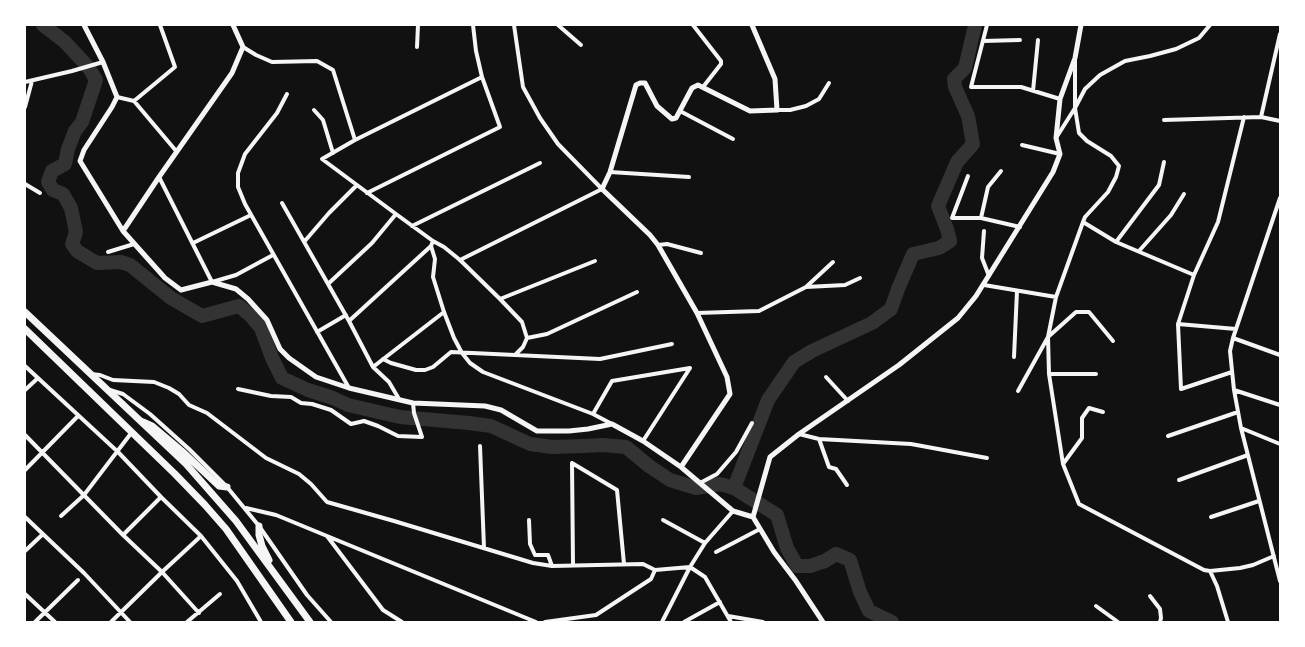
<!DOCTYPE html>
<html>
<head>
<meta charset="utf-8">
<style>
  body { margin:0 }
  #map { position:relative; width:1305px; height:647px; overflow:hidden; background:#111; font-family:"Open Sans",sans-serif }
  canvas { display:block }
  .frame { position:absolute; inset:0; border:26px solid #fff; pointer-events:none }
</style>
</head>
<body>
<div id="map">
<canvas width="1305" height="647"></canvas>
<div class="frame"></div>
</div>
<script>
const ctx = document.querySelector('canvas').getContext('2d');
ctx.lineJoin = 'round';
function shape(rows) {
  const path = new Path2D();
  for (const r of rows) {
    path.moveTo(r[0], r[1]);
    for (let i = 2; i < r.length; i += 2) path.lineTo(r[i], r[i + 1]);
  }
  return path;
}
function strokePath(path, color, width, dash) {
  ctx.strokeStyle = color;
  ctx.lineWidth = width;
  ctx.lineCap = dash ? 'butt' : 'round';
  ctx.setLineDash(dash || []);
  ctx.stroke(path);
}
strokePath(shape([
  [43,25,65,42,89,68,96,80,82,122,75,131,68,149,65,164,52,171,48,182,53,190,63,194,71,208,76,232,72,244,77,251,97,263,121,262,130,265,171,298,202,316,239,306,250,315,261,328,272,358,282,378,308,390,333,398,348,405,400,417,469,423,491,426,530,444,552,447,583,446,603,445,626,447,649,466,670,480,696,488,720,484,734,488,777,515,787,548,797,566,810,566,825,561,836,554,850,560,860,592,869,611,892,622],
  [734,488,768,400,794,362,812,351,872,323,891,309,898,289,913,254,939,248,950,241,947,229,938,206,957,162,973,144,968,116,955,87,954,79,965,68,975,25]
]), '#333', 14);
strokePath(shape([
  [558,25,581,45],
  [693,25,721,61,721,64,703,87],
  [987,25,971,87,1021,87,1060,99],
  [983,41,1020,40],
  [243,47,256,55,272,62,317,61,333,70,355,140],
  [417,47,418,25],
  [1075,59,1075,108,1079,133,1087,141,1111,156,1119,166,1116,177,1108,192,1085,217,1083,222,1056,297,1048,337,1049,374,1063,464,1079,504,1204,570,1210,571,1217,586,1228,622],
  [482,77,355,140,322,159,396,214,433,241,444,247,460,260,500,299,522,322,527,338,523,347,515,355],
  [25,82,72,71,103,62],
  [1033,91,1038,40],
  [287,94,277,113,245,154,238,173,238,187,245,204,349,388],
  [117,97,134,101,175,67,160,25],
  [134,101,177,152],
  [25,107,32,81],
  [314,110,323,120,333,153],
  [777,110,790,110,806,106,819,99,829,83],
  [680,111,733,139],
  [1261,117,1280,34],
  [1164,120,1261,117,1280,121],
  [1056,138,1075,108,1085,89,1100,75,1125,61,1150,56,1176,49,1199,38,1210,25],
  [1022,145,1060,154],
  [610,172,689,177],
  [968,176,952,218,981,218,1020,227],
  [159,177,212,282,236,275,273,255],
  [25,184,40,193],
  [367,193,500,127,482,77,476,51,473,25],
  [1280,198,1233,338,1230,351,1234,390,1241,428,1280,581],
  [282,203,349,321,373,367,389,382,399,399],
  [981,218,988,187,1001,171],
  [1083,222,1116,242,1194,275],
  [412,226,540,163],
  [984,231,982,258,989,276],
  [433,241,431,246,435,259,433,277,444,312,454,338,462,353,470,363,483,372,593,414,612,424],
  [304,242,329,213,356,186],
  [1116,242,1159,185,1164,162],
  [193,243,251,215],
  [658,245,667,244,701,253],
  [1139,251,1171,215,1184,194],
  [108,252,134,244],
  [460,260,602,189,558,144,540,118,523,87,514,25],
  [328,284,372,243,396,214],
  [984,285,1056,297],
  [806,287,833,262],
  [500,299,595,261],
  [697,313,759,311,806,287,845,285,860,278],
  [349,321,431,246],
  [1178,324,1236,329],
  [317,332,346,315],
  [527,338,547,334,637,292],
  [1233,338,1280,355],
  [1014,357,1017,291],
  [383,359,391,363,416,370,425,370,433,367,451,352,600,359,672,344],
  [25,366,118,452,161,497,201,536,237,581,261,622],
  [373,367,444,312],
  [1232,372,1181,389,1178,324,1194,275,1218,222,1244,117],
  [91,374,100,375,113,380,154,382,169,388,179,394,189,405,207,413,266,458,299,474,311,484,327,502,394,521,533,563,552,566,643,564,655,570],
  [1049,374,1096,374],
  [826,377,848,401],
  [238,389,271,396,291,397,301,403,312,404,331,410,351,424,364,421,378,426,398,436,422,437,414,413,413,403],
  [25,390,38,378],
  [110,390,123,394,150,414,189,449,227,487,259,526,307,595,331,622],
  [1234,390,1280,405],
  [1018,391,1048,337,1076,312,1089,312,1113,341],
  [593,414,612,381,690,368],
  [1241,428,1280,444],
  [799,434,819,439,911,444,987,458],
  [25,435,123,535,162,572,199,613],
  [1168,436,1238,412],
  [819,439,829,467,836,469,847,485],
  [643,441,690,368],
  [480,446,484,548],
  [572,463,617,490,624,564],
  [572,463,573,565],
  [1063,464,1082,438,1082,418,1089,408,1103,412],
  [25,470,78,416],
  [1179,480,1248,455],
  [700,483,717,474,736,452,752,423],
  [246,508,276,515,536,622],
  [61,516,84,495,132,432],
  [25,517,84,573,130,622],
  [1211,517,1259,501],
  [529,520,530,544,535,555,548,555,552,566],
  [663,520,705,543],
  [123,535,161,497],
  [327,536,383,610,402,622],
  [25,551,43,534],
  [716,552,760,529],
  [655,570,690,567,705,577,731,622],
  [1210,571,1240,568,1253,565,1274,556],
  [25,594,55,622],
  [1150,596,1160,609,1161,618,1160,622],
  [1096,606,1118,622],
  [728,616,763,622],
  [35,622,78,580],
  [111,622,162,572,201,536],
  [187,622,220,594],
  [545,622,596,615,651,579,655,570],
  [662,622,690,567,705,543,733,511],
  [684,622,720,602]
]), '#f5f5f5', 4);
strokePath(shape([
  [84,25,103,62,117,97,112,107,84,150,80,161,123,231,165,278,181,290,212,282,236,289,248,299,267,320,280,349,289,358,316,377,349,388,413,403,485,406,501,410,537,431,569,431,588,429,612,424,643,441,681,467,733,511,753,517,774,552,796,581,823,622],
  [123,231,159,177,232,73,243,47,233,25],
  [681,467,730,394,727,377,697,313,658,245,650,235,602,189,610,172,636,85,640,83,645,83,657,106,672,119,676,118,692,88,698,85,750,111,777,110,775,79,752,25],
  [753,517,770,457,799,434,899,365,958,318,976,296,1053,172,1060,154,1056,138,1060,99,1075,58,1081,25]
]), '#f5f5f5', 5);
strokePath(shape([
  [25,312,186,464,236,521,310,622],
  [25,329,175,474,205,505,226,529,291,622],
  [143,422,152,426,184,453,219,486,227,487],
  [259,526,259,535,262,546,269,560]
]), '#f5f5f5', 7);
</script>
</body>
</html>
